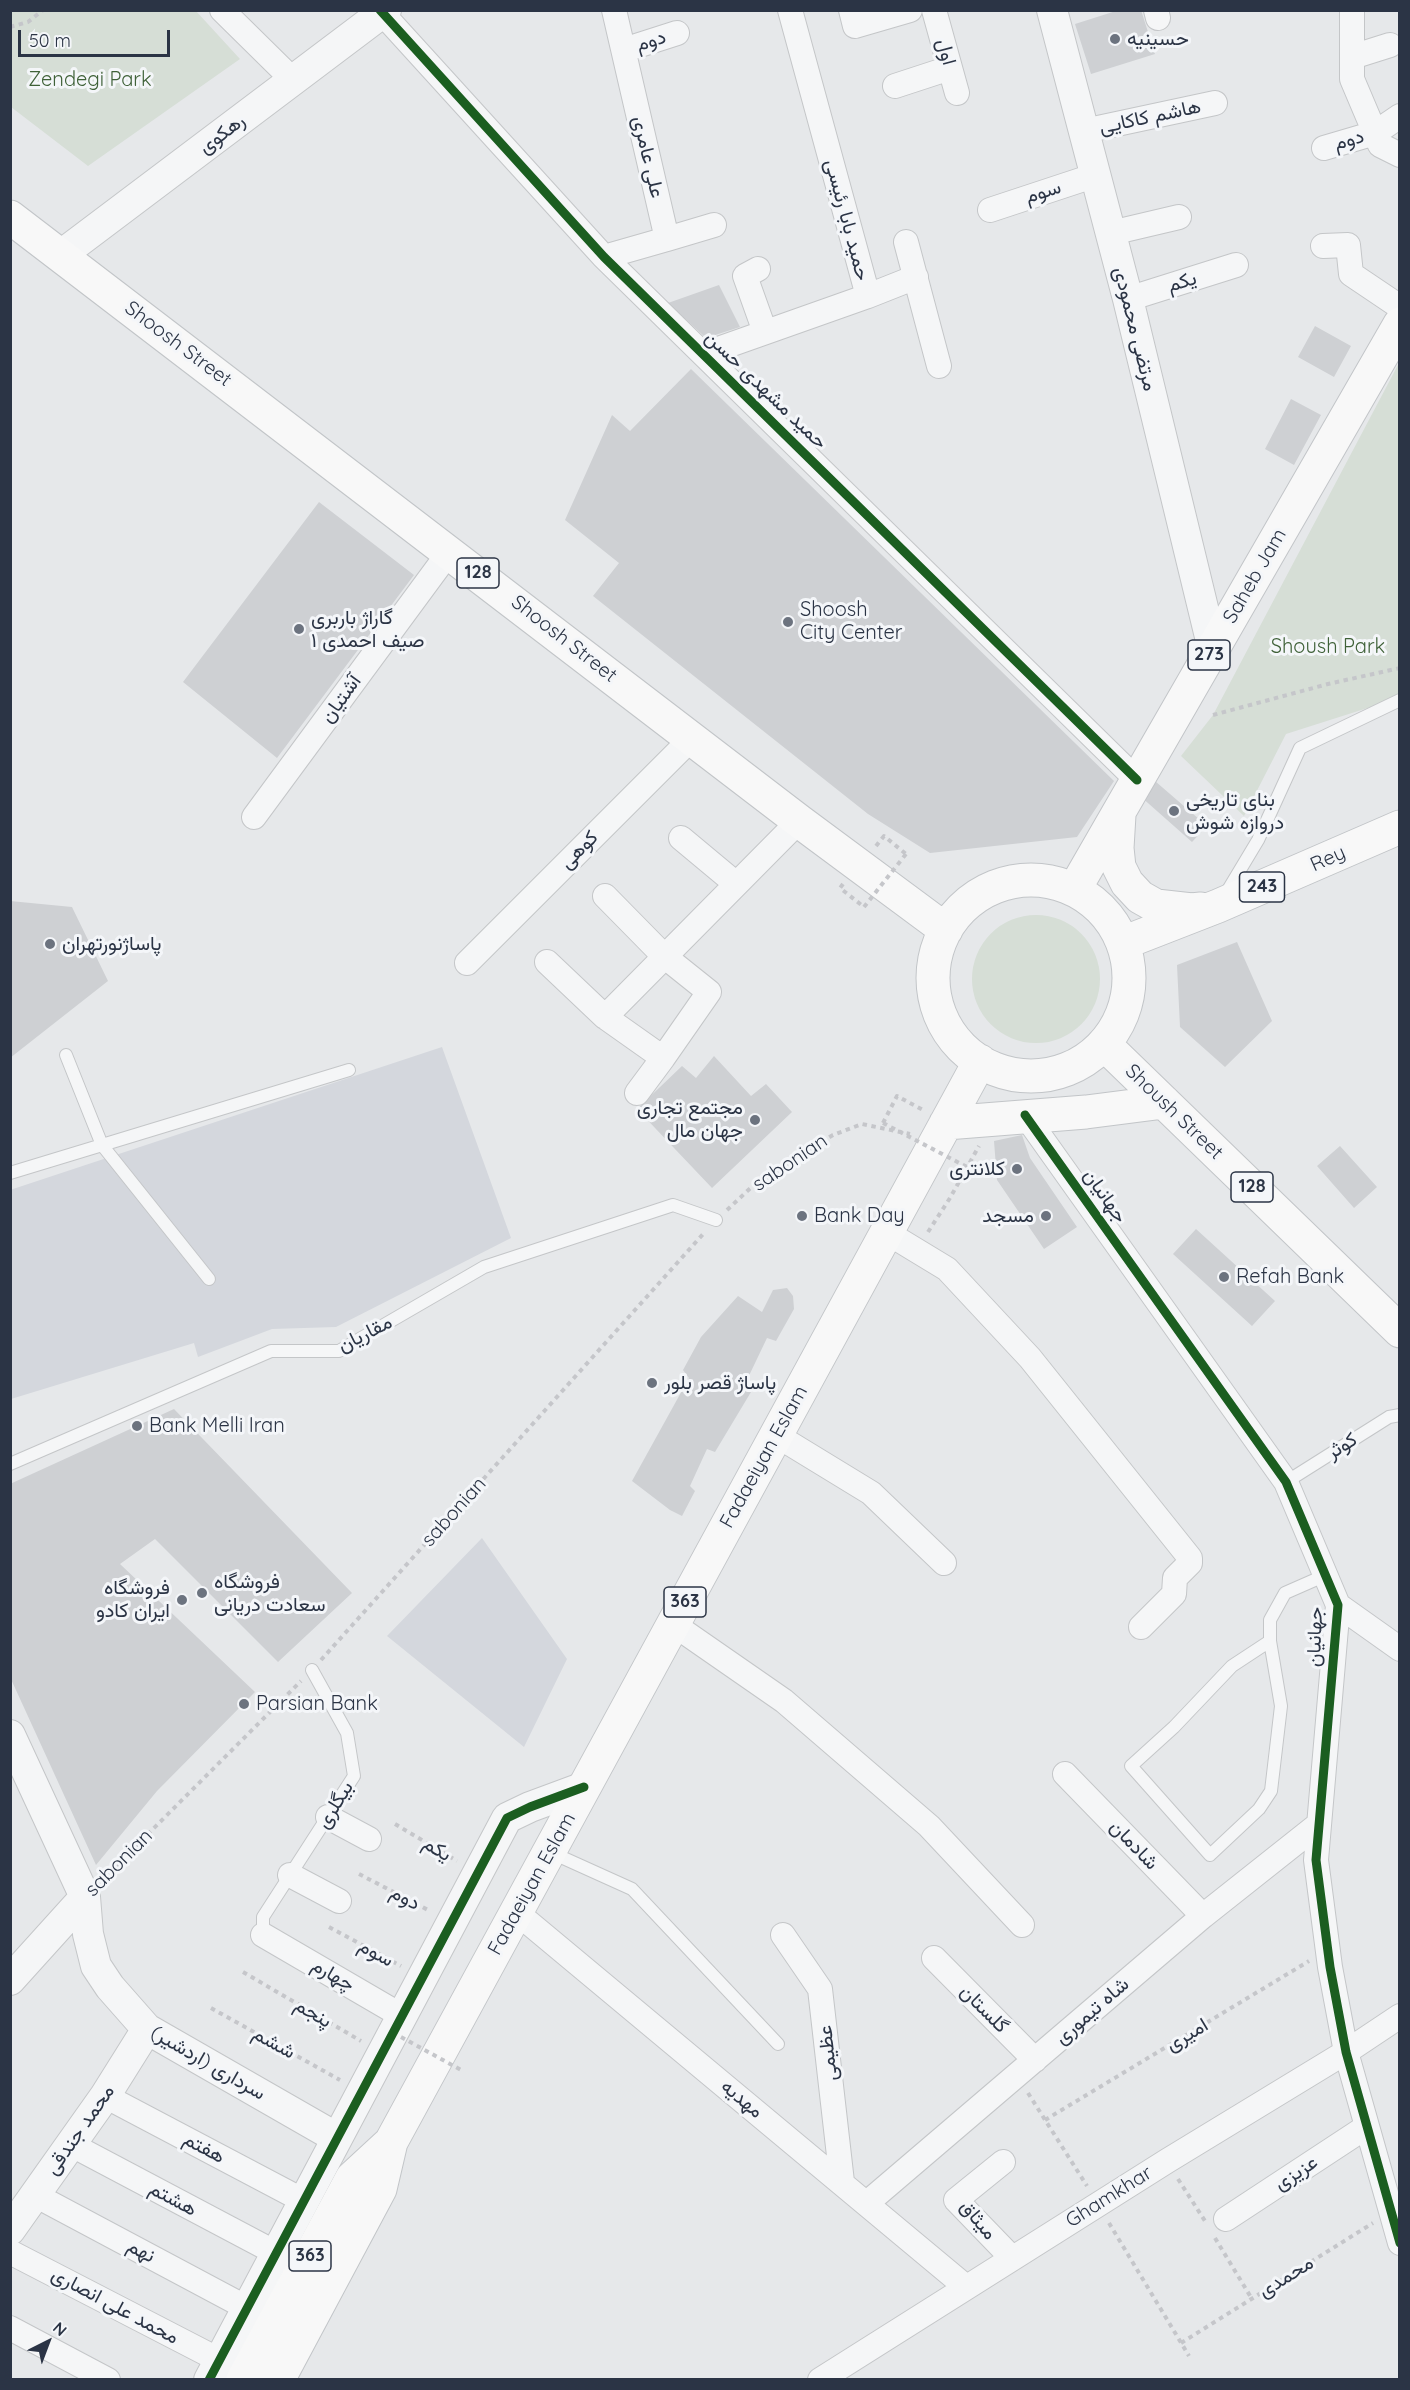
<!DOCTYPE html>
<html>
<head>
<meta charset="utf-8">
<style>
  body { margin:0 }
  #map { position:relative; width:1410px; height:2390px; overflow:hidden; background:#e6e8ea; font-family:Quicksand,sans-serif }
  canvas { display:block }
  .frame { position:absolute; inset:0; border:12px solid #2b3445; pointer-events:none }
  .north { position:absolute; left:18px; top:2312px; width:60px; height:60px; -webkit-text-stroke:4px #f4f6f9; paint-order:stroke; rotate:42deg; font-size:16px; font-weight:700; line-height:24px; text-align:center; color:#2b3445 }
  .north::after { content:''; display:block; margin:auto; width:21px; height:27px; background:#2b3445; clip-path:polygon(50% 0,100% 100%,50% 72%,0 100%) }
  .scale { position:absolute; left:18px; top:30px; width:152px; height:27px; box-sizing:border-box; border:3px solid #2b3445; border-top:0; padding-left:8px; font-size:18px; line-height:21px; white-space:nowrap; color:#2b3445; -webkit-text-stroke:4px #f4f6f9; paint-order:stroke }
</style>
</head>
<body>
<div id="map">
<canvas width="1410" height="2390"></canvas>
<div class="frame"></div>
<div class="north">N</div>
<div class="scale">50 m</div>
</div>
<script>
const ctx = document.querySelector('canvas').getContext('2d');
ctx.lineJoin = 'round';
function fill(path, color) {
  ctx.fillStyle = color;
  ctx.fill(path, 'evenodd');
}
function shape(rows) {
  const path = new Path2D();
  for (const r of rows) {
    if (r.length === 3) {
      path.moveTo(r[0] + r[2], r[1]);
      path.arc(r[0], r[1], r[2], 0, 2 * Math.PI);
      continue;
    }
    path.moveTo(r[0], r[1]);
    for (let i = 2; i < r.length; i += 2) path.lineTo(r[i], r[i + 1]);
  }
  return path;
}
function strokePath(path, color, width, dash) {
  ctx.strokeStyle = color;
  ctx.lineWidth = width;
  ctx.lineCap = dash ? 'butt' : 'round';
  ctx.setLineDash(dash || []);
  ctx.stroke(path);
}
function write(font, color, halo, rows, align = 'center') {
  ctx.font = font + ' Quicksand,Vazirmatn,sans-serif';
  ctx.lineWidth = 6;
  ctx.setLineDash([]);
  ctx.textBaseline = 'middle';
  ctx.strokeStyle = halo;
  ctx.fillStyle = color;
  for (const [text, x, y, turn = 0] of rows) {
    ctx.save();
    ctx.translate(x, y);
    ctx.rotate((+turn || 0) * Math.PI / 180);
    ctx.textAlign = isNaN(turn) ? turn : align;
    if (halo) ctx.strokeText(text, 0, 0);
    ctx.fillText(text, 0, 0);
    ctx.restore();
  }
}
fill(shape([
  [442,1047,511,1238,336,1327,272,1329,198,1357,194,1343,11,1399,10,1190],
  [482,1538,567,1659,524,1747,387,1636]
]), '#d4d7dd');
fill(shape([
  [10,11,196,11,240,59,88,166,11,107],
  [1399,363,1399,698,1286,734,1244,816,1181,756,1213,715],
  [1036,979,64]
]), '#d6ded6');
fill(shape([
  [1119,10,1141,10,1155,54,1091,74,1075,24],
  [719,285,740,327,706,338,668,303],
  [1315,326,1351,346,1334,377,1298,357],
  [691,369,1114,781,1077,837,930,853,868,814,593,596,619,563,565,520,612,415,630,431],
  [1291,399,1321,415,1294,465,1265,449],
  [319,502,414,575,277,758,183,682],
  [1155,781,1207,826,1192,842,1140,796],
  [10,901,72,907,108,981,10,1058],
  [1237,942,1272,1021,1225,1067,1180,1027,1177,965],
  [714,1056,751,1096,766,1084,792,1112,712,1188,637,1109,682,1066,696,1078],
  [1022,1135,1030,1158,1077,1227,1044,1249,997,1180,994,1141],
  [1340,1146,1377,1187,1354,1208,1317,1166],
  [1196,1229,1275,1301,1252,1326,1173,1254],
  [787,1288,793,1296,794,1309,776,1341,767,1338,745,1384,754,1387,715,1452,707,1449,690,1486,695,1491,682,1516,670,1510,632,1481,689,1378,683,1370,701,1337,738,1296,762,1312,773,1290],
  [174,1409,352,1593,278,1662,155,1539,120,1564,255,1692,157,1791,96,1865,10,1677,10,1484]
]), '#ced0d3');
const service = shape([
  [1225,895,1258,840,1300,748,1400,700],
  [66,1055,102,1145,209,1279],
  [10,1173,349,1070],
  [10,1464,271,1351,339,1351,484,1267,673,1205,716,1220],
  [1286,1482,1389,1417,1400,1415],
  [1270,1641,1232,1666,1174,1727,1131,1766,1210,1855,1259,1809,1271,1791,1281,1706,1270,1641,1270,1620,1285,1593,1326,1575],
  [550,1852,632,1889,778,2044],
  [263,1935,263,1917,354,1776,347,1733,312,1670]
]);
const minor = shape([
  [222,10,293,80],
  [851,10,855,26,910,10],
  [934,10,957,93],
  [1156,10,1158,18],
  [1352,10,1352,79,1380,145,1400,155],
  [382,13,604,257,1137,780],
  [624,50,677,33],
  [1352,57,1390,45],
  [895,86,950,68],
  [1084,131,1215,103],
  [1324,148,1375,133,1400,116],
  [990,210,1096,175],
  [1111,233,1179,217],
  [667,239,714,225],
  [906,242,939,366],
  [1323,246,1348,245,1351,274,1400,307],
  [604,257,667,239,614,10],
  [758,269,745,276,765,332],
  [868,296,916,277],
  [1128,299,1236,265],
  [704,354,868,296,790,10],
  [254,817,450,551],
  [681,838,735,883],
  [547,962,605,1017,663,1058,709,992,664,956,605,896],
  [467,963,692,738],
  [605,1017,799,821],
  [637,1093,663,1058],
  [1025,1115,1286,1482,1338,1605,1316,1860,1330,1967,1346,2052,1400,2243],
  [886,1232,947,1269,1030,1358,1190,1558,1190,1563,1175,1578,1174,1594,1141,1627],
  [776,1435,871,1493,944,1563],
  [1338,1605,1400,1649],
  [673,1624,784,1701,929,1826,1022,1925],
  [1065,1774,1203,1916],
  [328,1817,369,1839],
  [290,1875,339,1901],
  [516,1912,966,2287],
  [263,1935,402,2016],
  [783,1935,820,1989,842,2182],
  [934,1958,1035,2060],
  [105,2096,304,2201],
  [70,2144,276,2253],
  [1003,2162,956,2200,1012,2258],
  [35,2195,247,2308],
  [867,2203,1203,1916,1319,1824],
  [1226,2219,1366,2127],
  [10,2252,219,2360],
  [10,2328,108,2380],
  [820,2380,1167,2161,1346,2052,1400,2016]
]);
const tertiary = shape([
  [1052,10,1128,299,1213,649],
  [61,255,386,10],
  [10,1735,85,1897,88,1934,96,1966,110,1987,147,2029,337,2138],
  [10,1980,85,1897],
  [10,2230,105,2096,147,2029],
  [209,2380,507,1818,530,1807,584,1787]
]);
const primary = shape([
  [10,217,799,821,946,930],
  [1119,815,1117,848,1119,867,1127,883,1140,897,1156,906,1192,910,1201,909],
  [1031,978,98],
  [1074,890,1400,324],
  [1123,943,1218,906,1400,827],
  [1104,1044,1400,1331],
  [946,1123,1086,1112,1164,1102],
  [243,2380,352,2178,391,2142,980,1061],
  [278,2380,380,2189,391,2142]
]);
strokePath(service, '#c4c6c8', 14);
strokePath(minor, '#c4c6c8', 26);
strokePath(tertiary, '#c4c6c8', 32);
strokePath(primary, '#c2c5c8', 35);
strokePath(shape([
  [10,27,28,22,43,10],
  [1213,715,1328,684,1400,668],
  [876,846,884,836,906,854],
  [843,884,840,888,864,907],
  [883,1123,897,1096,925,1111],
  [727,1210,758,1181,833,1135,862,1124,910,1134],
  [928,1232,950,1198,979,1146],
  [321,1660,704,1233],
  [395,1824,457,1861],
  [359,1874,430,1911],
  [103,1879,301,1681],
  [329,1927,401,1966],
  [243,1972,361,2041],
  [211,2008,340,2080],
  [1028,2093,1087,2186],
  [1045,2120,1309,1961],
  [1178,2179,1205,2221],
  [1109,2223,1189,2356],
  [1215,2238,1252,2299],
  [1181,2343,1373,2223]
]), '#c5c6ca', 4, [4.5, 4.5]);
strokePath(service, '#f5f6f7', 12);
strokePath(minor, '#f5f6f7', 24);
strokePath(tertiary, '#f5f6f7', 30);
strokePath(primary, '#f8f8f8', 33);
strokePath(shape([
  [864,907,906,854],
  [883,1123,967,1167],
  [401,2037,463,2071]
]), '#c5c6ca', 4, [4.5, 4.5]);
strokePath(shape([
  [380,10,604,257,1137,780],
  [1025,1115,1286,1482,1338,1605,1316,1860,1330,1967,1346,2052,1400,2243],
  [209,2380,507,1818,530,1807,584,1787]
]), '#1b5e20', 9);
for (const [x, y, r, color] of [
  [1115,39,6,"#6c737f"],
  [788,622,6,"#6c737f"],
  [299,629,6,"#6c737f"],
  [1174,811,6,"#6c737f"],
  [50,944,6,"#6c737f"],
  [755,1120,6,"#6c737f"],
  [1017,1169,6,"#6c737f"],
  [802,1216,6,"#6c737f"],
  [1046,1216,6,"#6c737f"],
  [1224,1277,6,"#6c737f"],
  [652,1383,6,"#6c737f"],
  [137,1426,6,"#6c737f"],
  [202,1593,6,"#6c737f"],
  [182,1600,6,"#6c737f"],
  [244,1704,6,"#6c737f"]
]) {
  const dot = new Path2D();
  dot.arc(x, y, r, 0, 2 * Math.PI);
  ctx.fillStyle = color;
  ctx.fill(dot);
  strokePath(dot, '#f4f6f9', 2);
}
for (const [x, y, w] of [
  [478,573,42],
  [1209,655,42],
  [1262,887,45],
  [1252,1187,42],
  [685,1602,42],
  [310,2256,42]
]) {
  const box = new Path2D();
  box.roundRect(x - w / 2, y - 15, w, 30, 4.5);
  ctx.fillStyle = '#f4f6f9';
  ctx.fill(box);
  strokePath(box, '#2b3445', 1.5);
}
write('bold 18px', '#2b3445', null, [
  ["128",478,573],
  ["273",1209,655],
  ["243",1262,887],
  ["128",1252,1187],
  ["363",685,1602],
  ["363",310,2256]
]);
write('20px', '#2b3445', '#f4f6f9', [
  ["حسینیه",1127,39],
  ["Shoosh",800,610],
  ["City Center",800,633],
  ["گاراژ باربری",311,618],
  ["صیف احمدی ۱",311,641],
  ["بنای تاریخی",1186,800],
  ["دروازه شوش",1186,823],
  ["پاساژنورتهران",62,944],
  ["مجتمع تجاری",743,1108,"right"],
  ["جهان مال",743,1131,"right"],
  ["کلانتری",1005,1169,"right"],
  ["Bank Day",814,1216],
  ["مسجد",1034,1216,"right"],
  ["Refah Bank",1236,1277],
  ["پاساژ قصر بلور",664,1383],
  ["Bank Melli Iran",149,1426],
  ["فروشگاه",214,1582],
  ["سعادت دریانی",214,1605],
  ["فروشگاه",170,1588,"right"],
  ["ایران کادو",170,1611,"right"],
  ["Parsian Bank",256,1704]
], 'left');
write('20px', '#2b3445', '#f4f6f9', [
  ["دوم",651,41,-17],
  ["اول",946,52,75],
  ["هاشم کاکایی",1150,117,-12],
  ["رهکوی",222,134,-37],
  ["دوم",1349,140,-16],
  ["علی عامری",648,157,77],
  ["سوم",1043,192,-18],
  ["حمید بابا رئیسی",847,220,75],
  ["یکم",1182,282,-17],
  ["مرتضی محمودی",1135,329,76],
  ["Shoosh Street",178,344,37],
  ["حمید مشهدی حسن",766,390,44],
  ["Saheb Jam",1255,576,-60],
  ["Shoosh Street",564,639,38],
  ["آشتیان",341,699,-54],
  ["کوهی",579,850,-45],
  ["Rey",1328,859,-24],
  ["Shoush Street",1174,1112,44],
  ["sabonian",790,1163,-34],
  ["جهانیان",1105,1196,55],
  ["مقاریان",365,1334,-27],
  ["کوثر",1342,1446,-32],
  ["Fadaeiyan Eslam",764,1457,-61],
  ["sabonian",454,1512,-48],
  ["جهانیان",1315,1637,-88],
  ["بیگلری",335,1805,-58],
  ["شادمان",1134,1845,46],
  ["یکم",437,1849,31],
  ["sabonian",119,1863,-45],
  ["Fadaeiyan Eslam",532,1884,-61],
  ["دوم",405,1898,28],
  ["سوم",376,1953,29],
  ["چهارم",333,1975,30],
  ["گلستان",984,2009,45],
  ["شاه تیموری",1092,2011,-41],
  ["پنجم",313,2013,30],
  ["امیری",1187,2035,-31],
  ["ششم",274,2043,29],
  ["عظیمی",828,2053,-96],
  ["سرداری (اردشیر)",208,2063,30],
  ["مهدیه",742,2099,40],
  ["محمد جندقی",80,2130,-55],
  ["هفتم",204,2148,28],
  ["عزیزی",1296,2173,-33],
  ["Ghamkhar",1109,2197,-32],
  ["هشتم",173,2199,28],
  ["میثاق",978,2220,50],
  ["نهم",141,2251,28],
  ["محمدی",1286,2277,-32],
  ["محمد علی انصاری",115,2306,28]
]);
write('20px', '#3f6138', '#f4f6f9', [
  ["Zendegi Park",90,80],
  ["Shoush Park",1328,647]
]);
</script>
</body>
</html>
